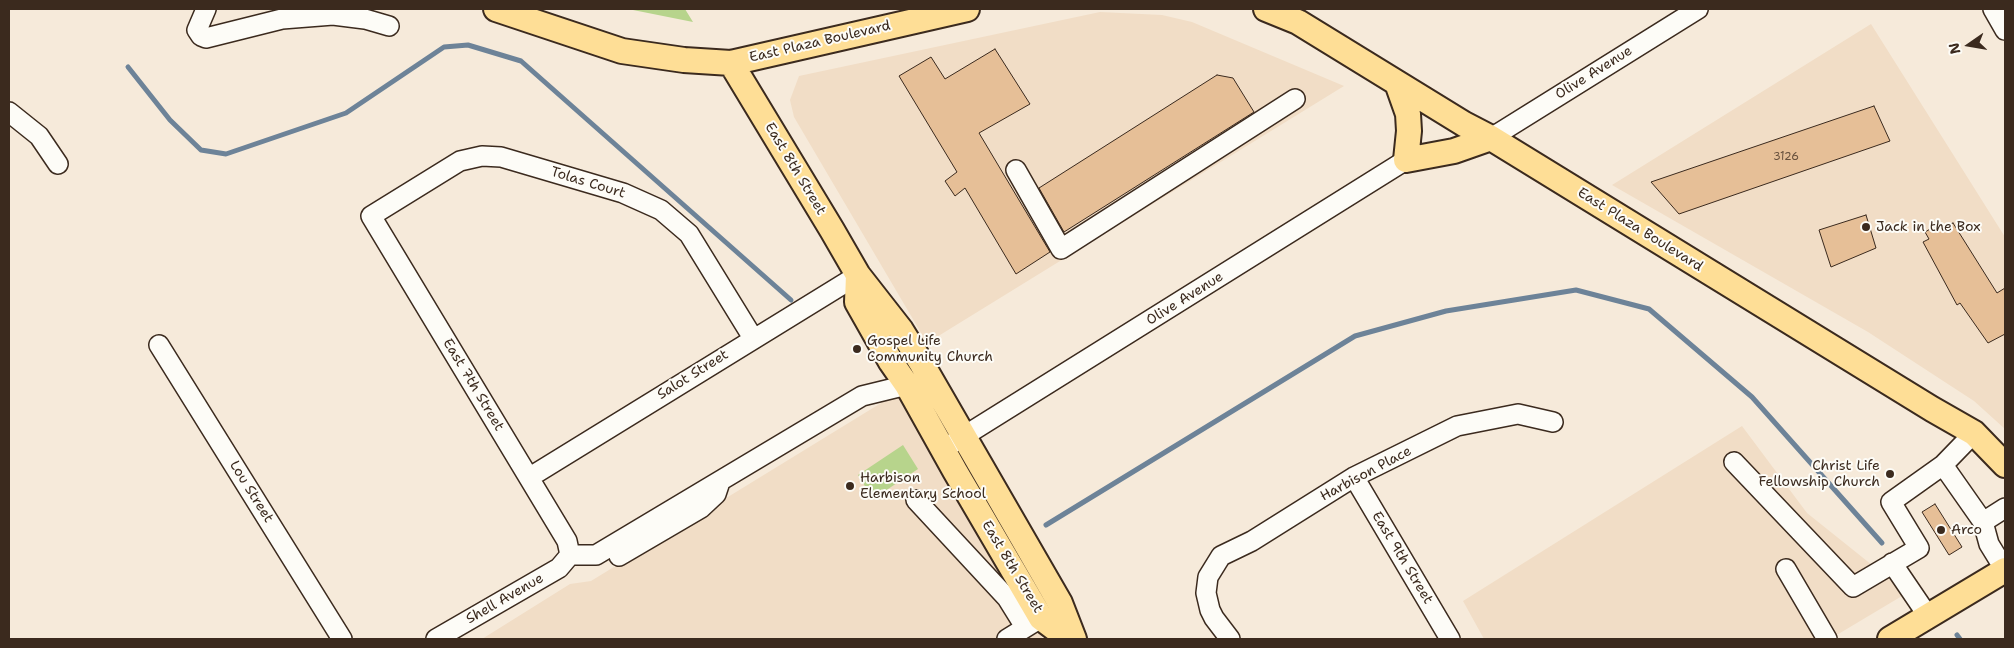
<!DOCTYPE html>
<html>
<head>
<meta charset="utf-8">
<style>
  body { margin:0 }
  #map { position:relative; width:2014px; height:648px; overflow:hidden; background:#f6eada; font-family:"Shantell Sans",sans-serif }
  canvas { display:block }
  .frame { position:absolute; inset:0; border:10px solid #3b2a1e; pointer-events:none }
  .north { position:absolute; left:1944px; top:20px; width:50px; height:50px; -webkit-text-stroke:4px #fdfcf7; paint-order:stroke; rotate:257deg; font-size:14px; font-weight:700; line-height:20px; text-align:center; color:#3b2a1e }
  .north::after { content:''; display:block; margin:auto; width:18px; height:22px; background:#3b2a1e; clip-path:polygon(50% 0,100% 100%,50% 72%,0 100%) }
</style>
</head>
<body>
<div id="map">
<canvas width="2014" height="648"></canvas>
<div class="frame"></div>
<div class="north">N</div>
</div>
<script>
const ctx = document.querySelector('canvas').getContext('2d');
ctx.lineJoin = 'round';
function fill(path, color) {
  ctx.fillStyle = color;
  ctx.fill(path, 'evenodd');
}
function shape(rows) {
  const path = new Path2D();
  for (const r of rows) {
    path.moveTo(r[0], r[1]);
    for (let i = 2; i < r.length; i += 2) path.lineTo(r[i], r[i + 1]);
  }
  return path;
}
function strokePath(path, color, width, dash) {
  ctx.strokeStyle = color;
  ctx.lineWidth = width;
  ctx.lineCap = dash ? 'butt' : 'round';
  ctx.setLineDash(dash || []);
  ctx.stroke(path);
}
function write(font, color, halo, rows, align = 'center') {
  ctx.font = font + ' "Shantell Sans",sans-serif';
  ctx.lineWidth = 4;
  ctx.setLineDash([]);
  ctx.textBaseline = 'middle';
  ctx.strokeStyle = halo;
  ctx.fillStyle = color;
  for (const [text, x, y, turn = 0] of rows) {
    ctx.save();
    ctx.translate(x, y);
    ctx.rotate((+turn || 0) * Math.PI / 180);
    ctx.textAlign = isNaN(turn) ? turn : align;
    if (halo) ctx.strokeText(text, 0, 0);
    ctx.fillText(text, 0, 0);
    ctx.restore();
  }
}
fill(shape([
  [1100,12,1162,15,1192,22,1344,86,927,343,794,117,790,100,799,76],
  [1871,24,2005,237,2005,429,1974,401,1868,332,1612,185],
  [899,392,1043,639,482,639,570,584,591,581],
  [1742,426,1807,513,1907,593,1830,639,1484,639,1463,601]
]), '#f1ddc6');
fill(shape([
  [628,9,685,9,693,22],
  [903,445,918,469,873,499,858,475]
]), '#b7d48c');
strokePath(shape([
  [128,67,170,120,201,150,226,154,346,113,444,47,468,45,521,61,791,300],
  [1046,525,1355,336,1446,311,1576,290,1649,309,1752,397,1882,543],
  [1957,635,1960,639]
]), '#6d8398', 5);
const building = shape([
  [995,49,1030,104,979,133,1050,252,1016,274,965,188,955,196,945,181,957,172,899,76,931,57,945,79,995,49],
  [1217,75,1233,78,1254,112,1064,232,1039,188,1217,75],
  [1874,106,1890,141,1679,214,1651,182,1874,106],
  [1866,215,1876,248,1831,267,1819,230,1866,215],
  [1953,223,1997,293,2005,288,2005,334,1988,343,1960,303,1957,305,1923,242,1929,239,1925,232,1939,224,1942,229,1953,223],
  [1935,504,1962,547,1949,555,1922,512,1935,504]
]);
fill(building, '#e6bf97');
strokePath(building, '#3b2a1e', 1);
const minor = shape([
  [206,9,197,30,201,36,206,38,282,19,333,15,365,19,389,26],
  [1993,9,2005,30],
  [9,112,39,136,58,164],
  [1491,138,1698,9],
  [1016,170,1061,249,1295,99],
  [159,345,342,639],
  [1974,433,1943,465,1983,522,1989,544,2005,570],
  [953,443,1406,160],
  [1734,462,1853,587,1919,548,1891,502,1943,465],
  [530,477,858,275],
  [1354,477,1450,639],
  [916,500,1007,598,1025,627],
  [1983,522,2005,508],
  [570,555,567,541,371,216,460,161,482,156,501,157,623,193,661,210,689,234,753,338],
  [570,555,596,555,862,396,907,385],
  [619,556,701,508,716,494,719,485],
  [1892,563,1928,616],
  [1786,569,1827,639],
  [436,639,559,568,570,555],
  [1007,639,1036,621],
  [1230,639,1214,618,1210,610,1206,593,1208,577,1221,556,1252,541,1354,477,1457,426,1518,414,1553,422]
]);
const major = shape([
  [496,9,622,51,684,60,731,63,967,9],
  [1266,9,1298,22,1464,124,1491,138,1932,409,1974,433,2005,465],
  [731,63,832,230,858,275,901,330,922,364,1060,603,1074,639],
  [1397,83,1408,114,1409,131,1406,160,1454,151,1491,138],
  [858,275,857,302,891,362,907,385,955,471,1041,618,1069,639],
  [1890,639,2005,570]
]);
strokePath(minor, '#3b2a1e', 22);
strokePath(major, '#3b2a1e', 28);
strokePath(minor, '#fdfcf7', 19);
strokePath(major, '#fede96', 24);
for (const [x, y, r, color] of [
  [1866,227,5,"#3b2a1e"],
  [857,349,5,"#3b2a1e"],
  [1890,474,5,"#3b2a1e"],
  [850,486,5,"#3b2a1e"],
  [1941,530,5,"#3b2a1e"]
]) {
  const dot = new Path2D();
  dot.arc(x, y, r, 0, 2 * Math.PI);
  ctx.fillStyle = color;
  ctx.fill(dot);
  strokePath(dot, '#fdfcf7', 2);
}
write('11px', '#664f3c', null, [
  ["3126",1786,157]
]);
write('14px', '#3b2a1e', '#fdfcf7', [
  ["East Plaza Boulevard",820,42,-13],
  ["Olive Avenue",1594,73,-32],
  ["East 8th Street",795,169,59],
  ["Tolas Court",588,183,17],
  ["East Plaza Boulevard",1640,230,32],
  ["Olive Avenue",1185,299,-32],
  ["Salot Street",693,375,-32],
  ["East 7th Street",473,385,59],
  ["Harbison Place",1366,474,-28],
  ["Lou Street",251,492,58],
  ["East 9th Street",1402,558,59],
  ["East 8th Street",1012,567,59],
  ["Shell Avenue",505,599,-30]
]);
write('14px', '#3b2a1e', '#fdfcf7', [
  ["Jack in the Box",1876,227],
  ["Gospel Life",867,341],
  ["Community Church",867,357],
  ["Christ Life",1880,466,"right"],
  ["Fellowship Church",1880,482,"right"],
  ["Harbison",860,478],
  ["Elementary School",860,494],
  ["Arco",1951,530]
], 'left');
</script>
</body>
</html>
